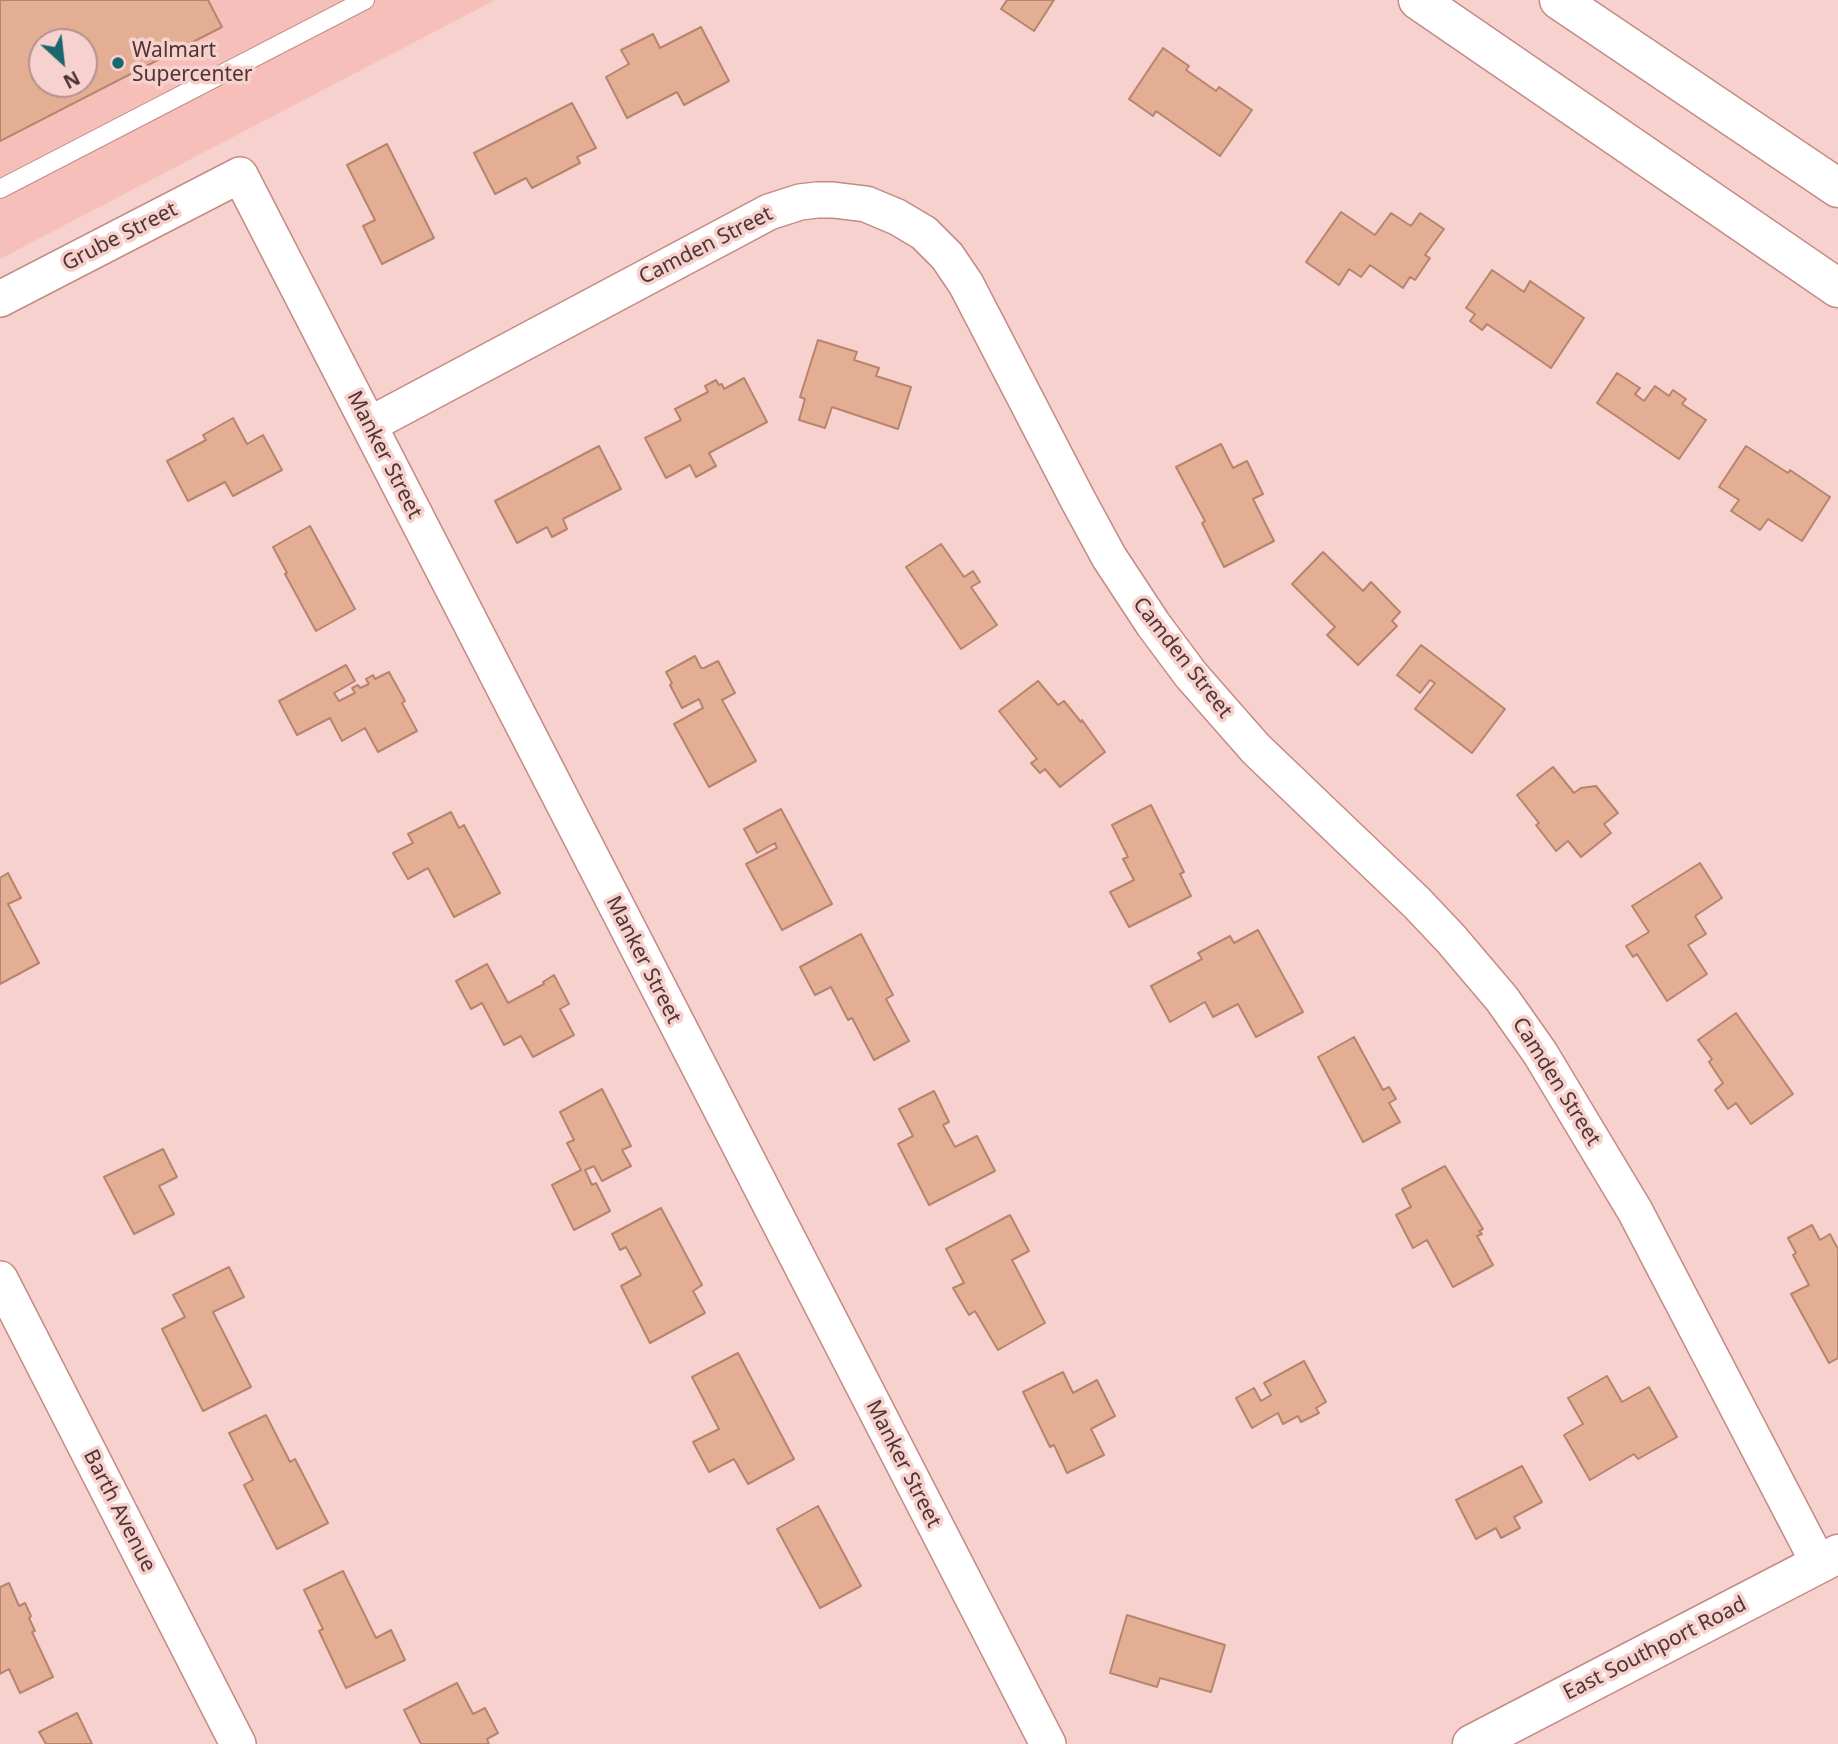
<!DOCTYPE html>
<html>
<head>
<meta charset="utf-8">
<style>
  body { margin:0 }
  #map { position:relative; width:1838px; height:1744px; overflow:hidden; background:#f7d1cd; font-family:"Noto Sans",sans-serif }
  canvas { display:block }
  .north { position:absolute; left:28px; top:28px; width:70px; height:70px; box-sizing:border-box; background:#f7d1cd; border:2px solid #b3938f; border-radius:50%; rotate:153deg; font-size:19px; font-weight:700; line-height:28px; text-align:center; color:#4e3533 }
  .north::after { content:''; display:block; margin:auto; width:24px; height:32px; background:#1b676f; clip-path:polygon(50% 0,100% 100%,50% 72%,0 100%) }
</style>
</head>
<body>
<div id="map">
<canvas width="1838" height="1744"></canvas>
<div class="north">N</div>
</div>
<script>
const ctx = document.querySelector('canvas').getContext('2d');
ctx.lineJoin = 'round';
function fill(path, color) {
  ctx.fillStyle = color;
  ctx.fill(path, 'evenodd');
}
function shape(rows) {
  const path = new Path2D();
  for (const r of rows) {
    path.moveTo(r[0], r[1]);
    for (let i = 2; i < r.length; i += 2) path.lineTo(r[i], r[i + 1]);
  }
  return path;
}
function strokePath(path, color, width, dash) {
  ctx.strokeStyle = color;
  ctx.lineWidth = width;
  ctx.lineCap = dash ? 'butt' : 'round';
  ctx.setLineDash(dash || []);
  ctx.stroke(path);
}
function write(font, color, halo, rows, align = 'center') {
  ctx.font = font + ' "Noto Sans",sans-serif';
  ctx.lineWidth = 7;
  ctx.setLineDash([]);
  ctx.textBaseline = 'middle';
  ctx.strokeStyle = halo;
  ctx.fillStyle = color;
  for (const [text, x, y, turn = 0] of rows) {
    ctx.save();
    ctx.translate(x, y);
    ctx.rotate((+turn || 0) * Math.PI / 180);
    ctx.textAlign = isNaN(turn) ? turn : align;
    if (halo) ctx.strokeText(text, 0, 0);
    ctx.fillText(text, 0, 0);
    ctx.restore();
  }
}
fill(shape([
  [0,0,495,0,0,259],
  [42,42,84,42,84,84,42,84]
]), '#f7bfb9');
const building = shape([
  [0,0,208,0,222,27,0,141,0,0],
  [42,42,84,42,84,84,42,84,42,42],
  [1007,0,1054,0,1034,31,1001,9,1007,0],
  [701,27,729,81,684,105,677,92,627,118,606,77,629,64,621,50,653,34,660,48,701,27],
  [1163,48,1189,66,1186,70,1216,91,1219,87,1252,110,1220,156,1156,111,1153,116,1129,99,1163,48],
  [572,103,596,148,577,157,580,163,532,188,526,178,495,194,474,153,572,103],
  [387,144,434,238,382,264,363,226,375,220,347,165,387,144],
  [1341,212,1375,235,1391,213,1411,226,1420,213,1444,229,1425,255,1430,258,1415,280,1410,277,1403,288,1370,265,1361,277,1349,269,1339,285,1306,262,1341,212],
  [1492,270,1524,292,1530,281,1584,318,1551,368,1487,324,1482,330,1470,321,1475,314,1466,308,1492,270],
  [818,340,857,352,854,360,879,368,876,376,911,387,898,429,832,407,825,428,799,420,805,399,800,397,818,340],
  [1617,373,1640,388,1635,394,1644,401,1655,386,1669,396,1673,390,1686,399,1682,404,1706,420,1679,459,1597,403,1617,373],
  [744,378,767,422,709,453,716,466,696,477,690,465,666,478,645,438,681,420,675,409,708,392,705,386,716,380,719,385,722,384,724,389,744,378],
  [233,418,247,444,263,435,282,470,233,496,225,482,188,501,167,461,206,440,203,435,233,418],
  [1221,444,1233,468,1247,461,1263,494,1253,499,1274,541,1224,567,1202,523,1205,521,1176,467,1221,444],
  [599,446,621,489,563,519,567,529,552,537,547,527,517,543,495,501,599,446],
  [1746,446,1788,473,1790,470,1830,497,1802,541,1768,519,1760,530,1731,511,1739,500,1719,487,1746,446],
  [310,526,355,609,316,631,285,574,287,573,273,547,310,526],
  [941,544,964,577,973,571,980,582,971,587,997,625,961,649,906,567,941,544],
  [1323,552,1363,591,1371,582,1400,612,1392,621,1397,626,1358,665,1327,635,1335,627,1292,584,1323,552],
  [1421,645,1505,709,1472,753,1415,709,1435,683,1430,680,1420,693,1397,675,1421,645],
  [695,656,701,668,704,668,718,661,735,693,722,700,756,761,709,787,674,724,703,708,699,699,682,708,670,685,672,683,666,672,695,656],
  [346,665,355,681,334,693,339,701,355,693,352,688,358,685,360,688,369,684,366,679,373,675,375,679,389,672,405,701,402,703,417,731,378,752,365,728,342,741,330,718,297,735,279,701,346,665],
  [1038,681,1058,705,1064,701,1081,722,1082,720,1105,752,1060,787,1045,769,1040,773,1031,763,1037,759,999,711,1038,681],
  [1553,767,1574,793,1581,788,1596,786,1618,813,1604,824,1611,833,1581,857,1568,841,1556,851,1536,825,1539,823,1517,795,1553,767],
  [1151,805,1184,872,1180,874,1191,896,1129,927,1110,892,1134,880,1123,859,1128,857,1112,825,1151,805],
  [781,809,832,904,782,930,746,864,777,848,775,843,757,853,744,829,781,809],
  [451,812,459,828,464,825,500,893,454,917,428,868,408,879,393,853,413,843,408,834,451,812],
  [1700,863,1722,898,1695,916,1706,934,1688,945,1707,974,1667,1001,1637,954,1633,957,1626,946,1649,932,1632,906,1700,863],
  [8,873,21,898,8,904,39,963,0,984,0,878,8,873],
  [1258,930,1303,1012,1256,1037,1238,1004,1213,1017,1205,1002,1170,1022,1151,986,1202,959,1198,953,1230,936,1234,943,1258,930],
  [861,934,893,995,886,999,909,1041,874,1060,852,1018,848,1020,831,987,815,995,800,967,861,934],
  [487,964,508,1003,544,984,543,982,554,975,569,1004,560,1009,574,1035,533,1057,521,1036,504,1045,482,1003,471,1009,456,981,487,964],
  [1736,1013,1793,1094,1751,1124,1736,1103,1728,1109,1715,1090,1723,1083,1709,1062,1712,1059,1698,1040,1736,1013],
  [1354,1037,1383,1090,1389,1087,1396,1099,1389,1103,1400,1122,1363,1142,1318,1057,1354,1037],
  [602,1089,631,1146,622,1150,631,1166,602,1181,594,1166,585,1170,592,1185,596,1183,610,1211,574,1230,552,1185,581,1170,567,1143,574,1140,560,1112,602,1089],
  [934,1091,949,1122,943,1125,955,1147,977,1136,995,1171,929,1205,898,1144,913,1136,899,1109,934,1091],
  [163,1149,177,1177,159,1186,174,1214,134,1234,104,1177,163,1149],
  [1445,1166,1483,1229,1479,1231,1482,1234,1477,1236,1493,1265,1453,1287,1427,1240,1413,1248,1396,1215,1411,1207,1402,1189,1445,1166],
  [661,1208,702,1285,693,1291,705,1313,650,1343,621,1286,641,1275,626,1247,620,1250,612,1234,661,1208],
  [1010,1215,1029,1251,1012,1260,1045,1323,998,1350,975,1311,969,1315,953,1288,964,1283,946,1249,1010,1215],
  [1812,1225,1820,1240,1830,1234,1838,1249,1838,1358,1829,1363,1791,1294,1809,1285,1793,1255,1796,1253,1788,1238,1812,1225],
  [229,1267,244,1297,213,1312,251,1387,203,1411,162,1329,185,1317,173,1295,229,1267],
  [738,1353,794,1459,748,1484,734,1459,709,1472,693,1442,719,1429,692,1377,738,1353],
  [1304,1361,1326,1402,1316,1408,1319,1413,1301,1422,1298,1416,1283,1424,1278,1413,1252,1428,1236,1398,1254,1388,1261,1401,1271,1395,1264,1383,1304,1361],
  [1063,1372,1073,1393,1097,1380,1115,1416,1091,1429,1104,1455,1067,1473,1054,1445,1050,1447,1023,1392,1063,1372],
  [1607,1376,1622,1402,1649,1387,1677,1437,1638,1459,1634,1454,1590,1480,1564,1435,1583,1424,1568,1398,1607,1376],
  [266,1415,290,1462,295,1459,328,1523,277,1549,244,1485,253,1480,229,1433,266,1415],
  [1522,1466,1542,1502,1514,1517,1520,1528,1501,1538,1496,1528,1476,1539,1456,1500,1522,1466],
  [818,1506,861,1586,820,1608,777,1529,818,1506],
  [343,1571,376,1638,391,1630,405,1660,346,1688,319,1631,323,1629,304,1590,343,1571],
  [9,1583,19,1606,25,1603,31,1616,29,1618,35,1631,32,1632,53,1677,20,1693,9,1669,0,1674,0,1587,9,1583],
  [1127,1615,1225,1645,1211,1692,1160,1678,1157,1687,1110,1673,1127,1615],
  [457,1683,473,1714,485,1708,498,1733,487,1739,489,1744,421,1744,404,1710,457,1683],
  [77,1713,92,1744,46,1744,39,1732,77,1713]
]);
fill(building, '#e4ae95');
strokePath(building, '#b7846d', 2);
const lane = shape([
  [0,189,365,0]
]);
const street = shape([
  [0,299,240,175,1048,1744],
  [369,425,769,212,800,202,817,200,833,200,866,204,897,217,924,233,947,256,966,284,1078,500,1109,557,1153,624,1191,675,1256,749,1417,903,1451,939,1502,999,1540,1053,1635,1211,1819,1564],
  [0,1279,238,1744]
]);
const secondary = shape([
  [1472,1744,1838,1554]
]);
const primary = shape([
  [1418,0,1838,288],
  [1559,0,1838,188]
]);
strokePath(lane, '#c48a84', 20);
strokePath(street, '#c48a84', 38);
strokePath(secondary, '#c48a84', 41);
strokePath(primary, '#c48a84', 41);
strokePath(lane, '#fff', 18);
strokePath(street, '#fff', 35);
strokePath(secondary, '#fff', 38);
strokePath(primary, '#fff', 38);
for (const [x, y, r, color] of [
  [118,63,7,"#1b676f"]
]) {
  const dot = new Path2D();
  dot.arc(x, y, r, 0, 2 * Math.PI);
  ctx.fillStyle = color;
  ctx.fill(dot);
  strokePath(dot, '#f7d1cd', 2.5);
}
write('21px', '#4e3533', '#f7d1cd', [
  ["Walmart",132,51],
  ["Supercenter",132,75]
], 'left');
write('21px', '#4e3533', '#f7d1cd', [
  ["Grube Street",120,237,-27],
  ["Camden Street",706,246,-27],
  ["Manker Street",384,455,63],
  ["Camden Street",1182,658,52],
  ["Manker Street",643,960,63],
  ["Camden Street",1556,1082,58],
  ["Manker Street",903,1464,63],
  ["Barth Avenue",119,1511,63],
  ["East Southport Road",1655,1649,-27]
]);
</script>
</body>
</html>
